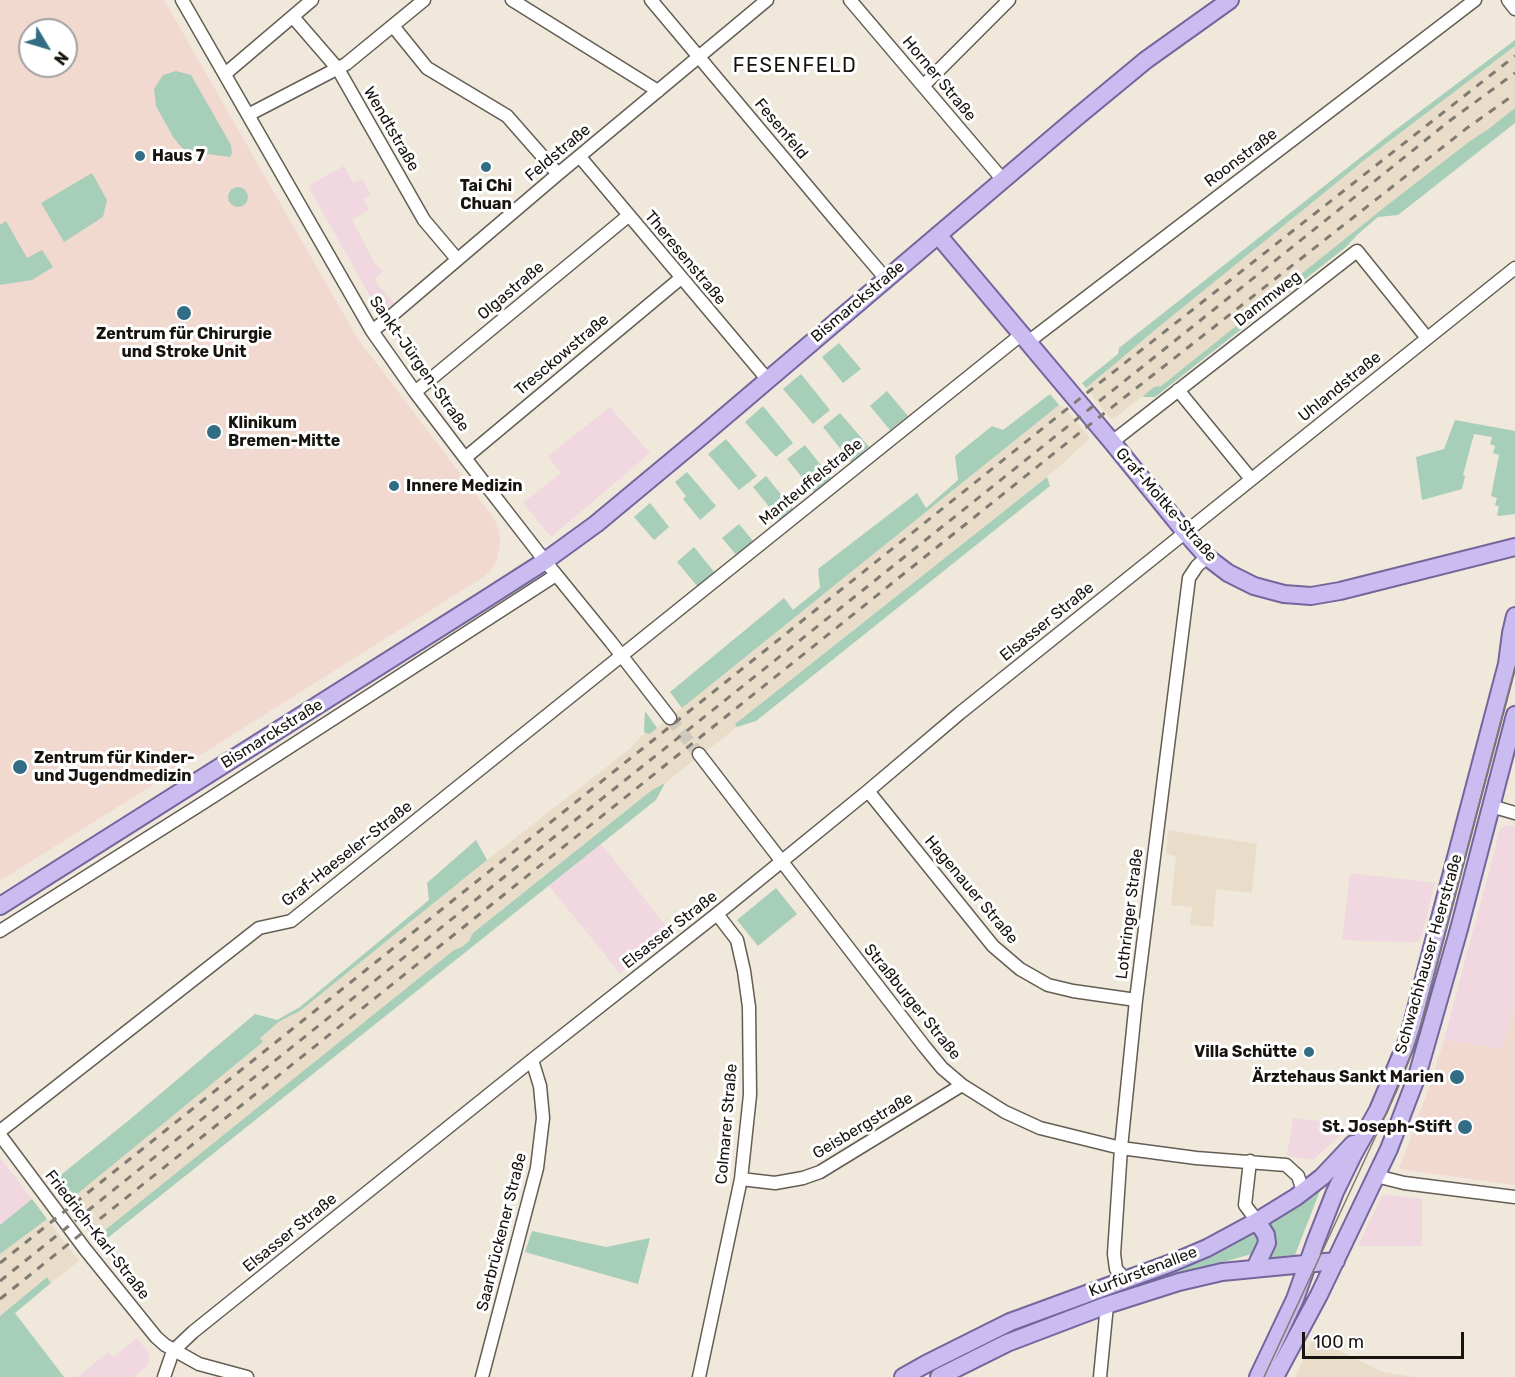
<!DOCTYPE html>
<html>
<head>
<meta charset="utf-8">
<style>
  body { margin:0 }
  #map { position:relative; width:1515px; height:1377px; overflow:hidden; background:#efe8db; font-family:Rubik,sans-serif }
  canvas { display:block }
  .north { position:absolute; left:18px; top:18px; width:60px; height:60px; box-sizing:border-box; background:#fff; border:2px solid #a2a19f; border-radius:50%; rotate:128deg; font-size:16px; font-weight:700; line-height:24px; text-align:center; color:#171410 }
  .north::after { content:''; display:block; margin:auto; width:21px; height:27px; background:#326d85; clip-path:polygon(50% 0,100% 100%,50% 72%,0 100%) }
  .scale { position:absolute; left:1302px; top:1332px; width:162px; height:27px; box-sizing:border-box; border:3px solid #171410; border-top:0; padding-left:8px; font-size:18px; line-height:21px; white-space:nowrap; color:#171410; -webkit-text-stroke:4px #fff; paint-order:stroke }
</style>
</head>
<body>
<div id="map">
<canvas width="1515" height="1377"></canvas>
<div class="north">N</div>
<div class="scale">100 m</div>
</div>
<script>
const ctx = document.querySelector('canvas').getContext('2d');
ctx.lineJoin = 'round';
function fill(path, color) {
  ctx.fillStyle = color;
  ctx.fill(path, 'evenodd');
}
function shape(rows) {
  const path = new Path2D();
  for (const r of rows) {
    if (r.length === 3) {
      path.moveTo(r[0] + r[2], r[1]);
      path.arc(r[0], r[1], r[2], 0, 2 * Math.PI);
      continue;
    }
    path.moveTo(r[0], r[1]);
    for (let i = 2; i < r.length; i += 2) path.lineTo(r[i], r[i + 1]);
  }
  return path;
}
function strokePath(path, color, width, dash) {
  ctx.strokeStyle = color;
  ctx.lineWidth = width;
  ctx.lineCap = dash ? 'butt' : 'round';
  ctx.setLineDash(dash || []);
  ctx.stroke(path);
}
function write(font, color, halo, rows, align = 'center') {
  ctx.font = font + ' Rubik,sans-serif';
  ctx.lineWidth = 6;
  ctx.setLineDash([]);
  ctx.textBaseline = 'middle';
  ctx.strokeStyle = halo;
  ctx.fillStyle = color;
  for (const [text, x, y, turn = 0] of rows) {
    ctx.save();
    ctx.translate(x, y);
    ctx.rotate((+turn || 0) * Math.PI / 180);
    ctx.textAlign = isNaN(turn) ? turn : align;
    if (halo) ctx.strokeText(text, 0, 0);
    ctx.fillText(text, 0, 0);
    ctx.restore();
  }
}
fill(shape([
  [344,166,353,183,362,179,371,194,363,199,369,210,352,220,374,262,383,271,374,280,394,303,380,314,308,186],
  [610,407,650,453,551,537,523,503,561,473,548,456],
  [1510,825,1515,826,1515,1003,1502,1049,1444,1040,1500,830,1505,826],
  [601,844,671,932,620,973,549,886],
  [1350,873,1435,883,1420,942,1359,941,1342,939],
  [1293,1118,1337,1123,1349,1128,1313,1160,1287,1156],
  [0,1158,32,1199,0,1225],
  [1388,1195,1422,1199,1422,1246,1358,1246,1379,1202,1382,1196],
  [137,1338,150,1355,148,1365,134,1377,78,1377,108,1352,113,1357]
]), '#f0d7e0');
fill(shape([
  [1515,46,1515,108,1487,130,1470,141,1161,386,1153,388,1112,420,1086,388,1155,330,1308,205,1367,158],
  [1059,405,1062,407,1063,406,1090,438,1059,467,736,723,737,727,665,783,652,790,473,933,469,941,462,947,454,950,95,1238,66,1203,74,1195,263,1042,259,1038,280,1021,300,1011,487,860,631,748,634,744,645,733,650,734],
  [1168,830,1257,844,1252,893,1216,889,1213,927,1190,925,1192,907,1171,905,1176,856,1166,854],
  [47,1219,79,1261,51,1283,46,1277,0,1316,0,1254],
  [1313,1338,1383,1372,1413,1377,1295,1377]
]), '#e9ddca');
fill(shape([
  [0,0,164,0,358,339,493,517,499,530,500,545,497,561,490,571,485,576,0,881],
  [30,30,66,30,66,66,30,66],
  [1515,1003,1515,1185,1399,1169,1430,1085,1444,1040,1502,1049]
]), '#f1d9d0');
fill(shape([
  [1515,40,1515,46,1367,158,1155,330,1086,388,1082,383,1118,354,1119,348,1394,131],
  [176,71,191,75,231,145,232,153,230,157,192,152,182,148,173,137,156,106,154,89,163,75],
  [1515,108,1515,123,1398,215,1378,217,1358,234,1346,247,1155,397,1142,397,1154,387,1161,386,1390,203,1470,141,1487,130],
  [92,173,107,200,103,217,64,242,41,203],
  [238,197,10],
  [6,221,27,258,42,250,53,267,32,280,0,285,0,225],
  [839,343,861,369,843,383,822,357],
  [801,374,830,410,813,424,783,389],
  [887,391,908,416,890,430,870,406],
  [1050,394,1059,405,682,708,670,692,784,598,793,610,820,588,818,569,917,493,926,508,958,480,955,456,992,426,1003,430],
  [763,406,793,443,776,457,745,422],
  [840,413,869,447,851,462,823,427],
  [1455,420,1515,431,1515,514,1499,516,1497,515,1499,507,1495,505,1497,498,1491,496,1499,455,1493,453,1495,446,1490,444,1492,437,1474,434,1463,475,1465,476,1462,489,1422,500,1416,457,1444,449],
  [726,439,757,476,739,490,708,454],
  [805,445,831,478,814,492,787,459],
  [687,472,716,506,700,520,683,499,686,496,675,482],
  [766,476,793,509,780,520,753,487],
  [1047,477,1050,486,756,721,737,727,735,724],
  [650,503,669,527,654,540,634,517],
  [739,524,754,542,737,556,722,538],
  [694,547,715,573,698,587,677,562],
  [645,711,657,728,650,734,645,733,644,730],
  [665,783,656,800,100,1244,95,1238,454,950,462,947,469,941,473,933,652,790],
  [476,840,487,860,300,1011,280,1021,260,1038,263,1042,66,1203,54,1188,52,1182,128,1121,255,1014,277,1020,300,1007,429,900,427,883],
  [776,888,797,914,758,946,737,920],
  [1323,1183,1295,1255,1264,1259,1266,1224],
  [32,1199,47,1219,0,1254,0,1225],
  [532,1231,606,1247,650,1238,638,1284,525,1252],
  [1250,1232,1256,1233,1261,1242,1255,1253,1149,1283,1096,1302,1095,1299],
  [47,1277,51,1283,15,1313,64,1377,0,1377,0,1316]
]), '#a7ceb9');
strokePath(shape([
  [670,718,699,754]
]), '#cfc8bd', 12, [12, 6]);
const minor = shape([
  [182,0,372,331,415,392,465,458,545,561,611,642,670,718],
  [512,0,658,91],
  [651,0,834,218,886,279],
  [850,0,1003,180],
  [1508,0,1515,9],
  [293,17,338,69,424,220,457,259],
  [393,26,427,68,507,116,558,174],
  [225,74,312,0],
  [923,86,1009,0],
  [248,115,346,64,424,0],
  [580,157,767,379],
  [372,331,390,317,558,174,767,0],
  [1028,342,1475,0],
  [1178,390,1251,479],
  [415,392,628,216],
  [1112,442,1357,251,1427,338],
  [465,458,681,278],
  [699,754,924,1046,942,1068,962,1085,1005,1112,1040,1128,1121,1148,1196,1158,1286,1165,1298,1176,1303,1191],
  [868,791,993,946,1020,969,1048,985,1073,991,1136,1000],
  [1491,806,1515,813],
  [0,931,206,801,556,575],
  [0,1131,259,928,291,921,1022,334],
  [0,1135,85,1249,156,1337,165,1345,199,1364,247,1377],
  [1250,1161,1245,1205,1257,1221],
  [1376,1176,1404,1183,1515,1197],
  [741,1179,775,1183,803,1178,820,1172,962,1085],
  [1126,1280,1116,1269,1114,1254,1121,1148,1136,1000,1189,578,1197,566,1207,557],
  [164,1377,173,1351,193,1332,532,1060,717,914,868,791,960,713,1515,268],
  [482,1377,537,1168,543,1118,540,1086,532,1060],
  [699,1377,741,1179,750,1095,749,1007,744,971,737,940,717,914],
  [1100,1377,1107,1305]
]);
const major = shape([
  [938,235,1112,442,1185,532,1207,557,1228,573,1254,586,1284,594,1311,596,1340,591,1515,547],
  [0,906,484,600,545,561,596,524,703,435,1077,117,1146,60,1230,0],
  [1255,1268,1267,1243,1266,1235,1257,1221],
  [903,1377,926,1364,1010,1322,1174,1262,1207,1248,1257,1221,1296,1197,1322,1177,1353,1144],
  [939,1377,1007,1343,1107,1305,1179,1282,1222,1272,1336,1261],
  [1258,1377,1295,1299,1315,1243,1335,1192,1353,1155,1378,1110,1408,1039,1507,664,1511,633,1515,616],
  [1275,1377,1319,1295,1353,1224,1389,1149,1417,1076,1459,929,1515,715]
]);
strokePath(minor, '#645d53', 15);
strokePath(major, '#74659c', 20);
strokePath(minor, '#fff', 12);
strokePath(major, '#cabcf1', 16);
strokePath(shape([
  [1264,1377,1398,1088,1411,1055,1422,1021,1515,667]
]), '#7f7a72', 1.5);
strokePath(shape([
  [0,1263,1088,392,1515,56],
  [0,1281,584,813,1386,172,1448,122,1515,73],
  [0,1299,1083,430,1467,128,1515,94]
]), '#7f7a72', 3, [8, 8]);
for (const [x, y, r, color] of [
  [140,156,6,"#326d85"],
  [486,167,6,"#326d85"],
  [184,313,8,"#326d85"],
  [214,432,8,"#326d85"],
  [394,486,6,"#326d85"],
  [20,767,8,"#326d85"],
  [1309,1052,6,"#326d85"],
  [1457,1077,8,"#326d85"],
  [1465,1127,8,"#326d85"]
]) {
  const dot = new Path2D();
  dot.arc(x, y, r, 0, 2 * Math.PI);
  ctx.fillStyle = color;
  ctx.fill(dot);
  strokePath(dot, '#fff', 2);
}
write('16px', '#171410', '#fff', [
  ["Horner Straße",939,79,50],
  ["Wendtstraße",391,129,60],
  ["Fesenfeld",781,129,50],
  ["Feldstraße",558,153,-40],
  ["Roonstraße",1241,158,-37],
  ["Theresenstraße",685,258,50],
  ["Olgastraße",511,291,-40],
  ["Dammweg",1268,299,-38],
  ["Bismarckstraße",858,302,-40],
  ["Tresckowstraße",562,355,-40],
  ["Sankt-Jürgen-Straße",419,364,55],
  ["Uhlandstraße",1340,387,-39],
  ["Manteuffelstraße",811,482,-39],
  ["Graf-Moltke-Straße",1166,505,49],
  ["Elsasser Straße",1047,622,-39],
  ["Bismarckstraße",272,734,-32],
  ["Graf-Haeseler-Straße",347,854,-38],
  ["Hagenauer Straße",971,890,50],
  ["Lothringer Straße",1130,914,-83],
  ["Elsasser Straße",670,930,-38],
  ["Schwachhauser Heerstraße",1429,954,-74],
  ["Straßburger Straße",912,1002,51],
  ["Colmarer Straße",727,1124,-85],
  ["Geisbergstraße",863,1126,-31],
  ["Saarbrückener Straße",502,1232,-76],
  ["Elsasser Straße",290,1233,-39],
  ["Friedrich-Karl-Straße",97,1235,52],
  ["Kurfürstenallee",1143,1272,-21]
]);
write('bold 16px', '#171410', '#fff', [
  ["Haus 7",152,156],
  ["Tai Chi",486,186,"center"],
  ["Chuan",486,204,"center"],
  ["Zentrum für Chirurgie",184,334,"center"],
  ["und Stroke Unit",184,352,"center"],
  ["Klinikum",228,423],
  ["Bremen-Mitte",228,441],
  ["Innere Medizin",406,486],
  ["Zentrum für Kinder-",34,758],
  ["und Jugendmedizin",34,776],
  ["Villa Schütte",1297,1052,"right"],
  ["Ärztehaus Sankt Marien",1444,1077,"right"],
  ["St. Joseph-Stift",1452,1127,"right"]
], 'left');
ctx.letterSpacing = '1.5px';
write('20px', '#171410', '#fff', [
  ["FESENFELD",795,66]
]);
ctx.letterSpacing = '0px';
</script>
</body>
</html>
